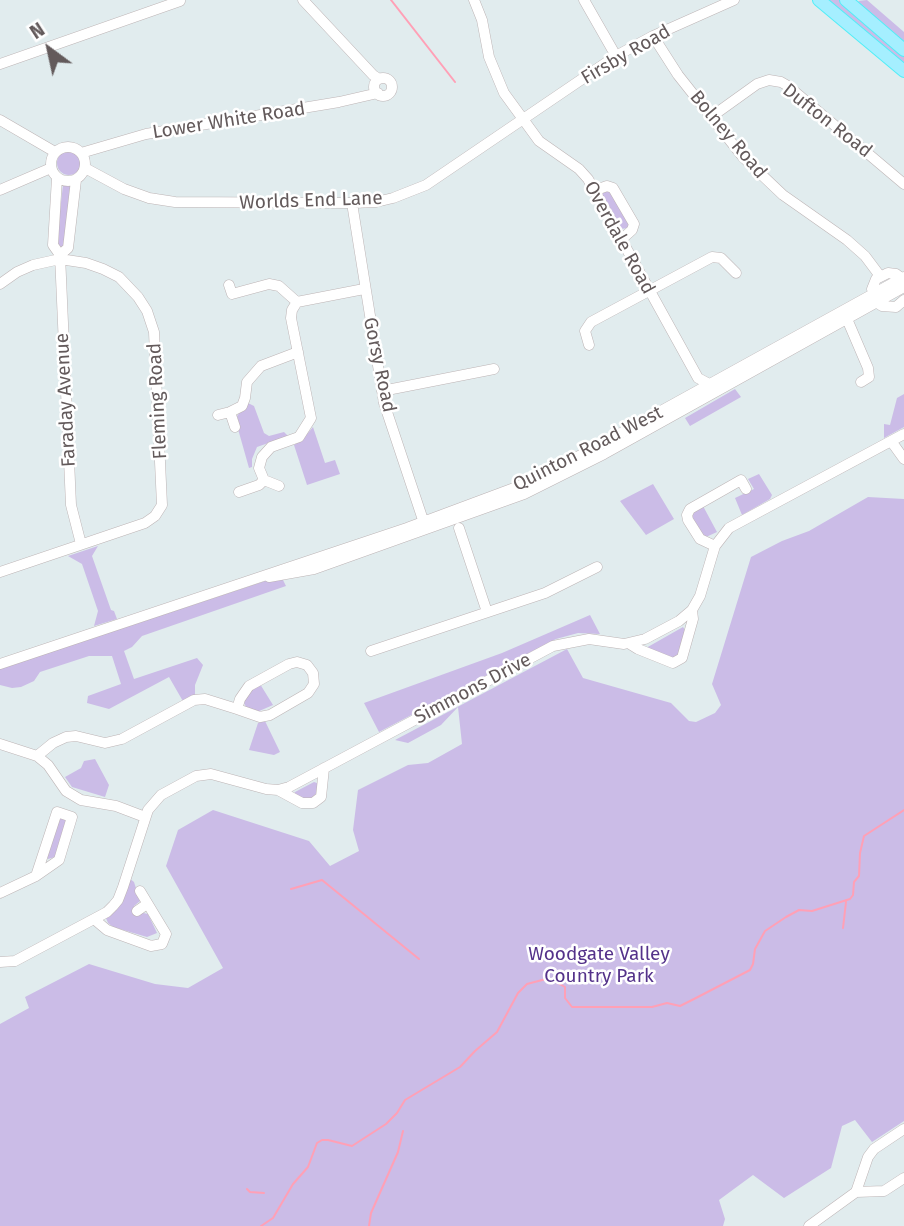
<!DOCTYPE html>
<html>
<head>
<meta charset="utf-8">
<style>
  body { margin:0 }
  #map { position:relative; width:904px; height:1226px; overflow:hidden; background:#e1ecee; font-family:"Fira Sans",sans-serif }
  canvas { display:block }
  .north { position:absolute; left:14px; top:14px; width:70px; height:70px; -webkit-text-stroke:5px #fff; paint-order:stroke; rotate:327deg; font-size:19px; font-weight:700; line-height:28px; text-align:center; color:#635a5b }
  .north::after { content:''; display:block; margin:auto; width:24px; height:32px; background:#635a5b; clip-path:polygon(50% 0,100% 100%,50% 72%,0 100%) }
</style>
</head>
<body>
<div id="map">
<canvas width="904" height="1226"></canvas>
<div class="north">N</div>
</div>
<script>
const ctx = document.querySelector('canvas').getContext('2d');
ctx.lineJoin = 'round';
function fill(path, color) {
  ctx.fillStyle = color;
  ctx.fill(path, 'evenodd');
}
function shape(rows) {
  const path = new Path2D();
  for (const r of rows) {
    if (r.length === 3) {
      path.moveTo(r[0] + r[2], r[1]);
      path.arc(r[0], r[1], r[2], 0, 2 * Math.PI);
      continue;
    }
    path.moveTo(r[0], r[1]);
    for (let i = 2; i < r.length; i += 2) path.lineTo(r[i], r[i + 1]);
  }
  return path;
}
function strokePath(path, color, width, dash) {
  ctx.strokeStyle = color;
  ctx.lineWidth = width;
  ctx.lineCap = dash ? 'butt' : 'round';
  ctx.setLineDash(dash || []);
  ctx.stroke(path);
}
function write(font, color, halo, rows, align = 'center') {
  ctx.font = font + ' "Fira Sans",sans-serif';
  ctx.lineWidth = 5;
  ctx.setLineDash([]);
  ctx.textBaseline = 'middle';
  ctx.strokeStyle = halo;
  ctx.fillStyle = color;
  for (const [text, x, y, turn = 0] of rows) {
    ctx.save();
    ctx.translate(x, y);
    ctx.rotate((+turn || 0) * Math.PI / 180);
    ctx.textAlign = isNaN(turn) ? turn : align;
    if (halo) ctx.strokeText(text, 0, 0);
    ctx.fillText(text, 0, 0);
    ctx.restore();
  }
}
fill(shape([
  [828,0,840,0,904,54,904,64],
  [867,0,904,32,904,44,870,15,858,1],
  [69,163,12],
  [63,185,73,185,65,248,62,251,56,246],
  [610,189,630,223,628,228,621,229,602,195,602,192],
  [735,389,741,397,690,426,685,418],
  [904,394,904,427,884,438,884,424,890,425,897,398],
  [248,403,254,406,264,433,269,436,284,432,288,436,257,447,252,459,252,467,249,468,238,429,240,428,237,416],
  [313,427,325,463,335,460,340,474,307,485,294,445,303,439],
  [759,474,772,495,770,499,742,515,735,498,754,489,748,479],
  [653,484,674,519,646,535,620,501],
  [868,497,904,499,904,1121,872,1142,855,1120,842,1126,831,1168,784,1198,753,1175,719,1200,725,1219,723,1226,0,1226,0,1024,29,1008,25,997,89,964,155,984,188,988,223,968,166,866,178,830,213,810,309,841,330,866,359,851,353,830,358,790,408,765,428,763,462,744,458,707,441,725,408,743,395,740,567,649,583,678,671,703,689,721,696,722,715,713,721,705,712,684,751,557,782,541,809,531],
  [703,506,717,532,706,537,701,536,692,518,693,513],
  [98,546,92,556,111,610,114,611,117,619,94,626,98,611,82,564,68,556],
  [271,579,283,580,286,586,142,636,132,647,124,651,134,679,197,658,203,665,195,685,195,697,184,703,169,677,109,709,87,703,88,696,121,684,112,656,89,656,40,672,34,681,21,687,12,688,0,685,0,669],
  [590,615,600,634,578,633,556,639,379,732,364,703,502,653],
  [683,627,685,630,685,635,677,657,673,659,646,648],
  [260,684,273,705,257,712,246,707,243,701,246,693],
  [265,721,280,752,274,755,249,750,258,723],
  [95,759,109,785,105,797,72,787,65,777,81,768,84,761],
  [314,782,317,783,317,792,313,798,308,800,294,794,295,792],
  [65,817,66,820,55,857,48,859,46,855,58,818],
  [129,878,134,882,140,901,134,906,134,911,148,914,157,933,147,937,113,927,108,923,106,918]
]), '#cbbce7');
strokePath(shape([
  [391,0,455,82],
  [291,889,322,880,419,959],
  [843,928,846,902],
  [247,1189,250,1192,264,1193],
  [261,1226,273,1218,293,1184,308,1167,317,1143,322,1140,328,1140,352,1146,386,1124,397,1113,405,1100,460,1067,475,1051,497,1032,518,993,527,984,546,979,556,982,565,987,565,998,572,1007,652,1007,667,1003,680,1006,694,999,750,970,753,964,755,949,765,931,786,917,799,910,812,911,850,899,853,895,854,882,859,876,860,853,864,836,904,810],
  [369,1226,371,1213,398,1152,403,1131]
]), '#ffa0b6', 2);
const minor = shape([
  [303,0,373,75,379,79],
  [474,0,482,20,489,57,504,93,539,141,579,169,588,179,698,378,713,386],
  [584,0,616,56],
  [653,36,678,75,743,157,783,195,847,240,865,256,880,276],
  [0,64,180,1],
  [383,87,9],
  [711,117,757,84,769,80,781,82,788,86,904,184],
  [0,120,55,152],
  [68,164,17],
  [81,153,146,134,339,102,378,93],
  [85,168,124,189,149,198,175,202,352,203,376,202,393,198,426,185,616,56,653,36,734,0],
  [57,178,53,245,60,255,71,505,81,544],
  [0,190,51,168],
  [596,190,607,186,613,188,634,224,632,230,622,239],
  [352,203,384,403,425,526],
  [60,255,68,248,76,180],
  [904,280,896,274,888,273,876,279,872,289,876,302,882,306,896,307,904,300],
  [0,284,17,272,33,265,60,259,86,263,103,269,119,277,138,297,147,311,154,332,162,505,155,516,145,523,0,572],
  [229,285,232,294,269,284,279,286,297,302],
  [847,319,868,368,869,377,861,382],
  [589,345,585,331,591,322,712,257,721,258,736,273],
  [382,391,494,369],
  [230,412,235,427],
  [218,415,230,412,242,406,245,398,247,382,261,366,298,352],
  [891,441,904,459],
  [279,486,264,480,259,468,262,457,271,447,299,437,311,418,291,318,292,310,297,302,364,289],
  [239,492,259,485,264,480],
  [459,528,487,612],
  [715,546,700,539,688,520,687,515,690,509,741,480,746,489],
  [269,577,314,569,524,494,604,454,904,287],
  [630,644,638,649,673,663,682,658,693,619,692,610],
  [371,651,545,593,597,567],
  [0,664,407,528,517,487,583,454,904,277],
  [0,744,37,756,48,765,66,791,81,800,116,806,145,817],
  [37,756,53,743,66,737,76,736,105,743,122,739,194,700,205,699,237,709,240,699,249,686,289,664,297,662,307,665,313,673,314,684,308,693,270,715,260,717,237,709],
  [278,790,302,803,313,803,321,797,324,768],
  [0,893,36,876,59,860,72,817,57,812,36,876],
  [137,911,147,904],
  [94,919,107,930,151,946,162,944,166,934,140,891],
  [0,962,15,961,107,912,113,906,118,900,123,887,148,810,161,795,196,776,211,774,266,789,278,790,289,787,553,646,589,639,624,644,645,639,679,621,692,610,700,596,715,546,729,528,904,434],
  [856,1192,884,1191,904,1178],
  [809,1226,856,1192,868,1157,874,1149,904,1129]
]);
const major = shape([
  [819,0,904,71],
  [846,0,904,50]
]);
strokePath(minor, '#bdb4b5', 11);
strokePath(major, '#51eef7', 14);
strokePath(minor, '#fff', 10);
strokePath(major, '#a5efff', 12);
write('19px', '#635a5b', '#fff', [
  ["Firsby Road",626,55,-30],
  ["Lower White Road",229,121,-9],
  ["Dufton Road",827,121,38],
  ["Bolney Road",728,135,50],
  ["Worlds End Lane",311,201,-2],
  ["Overdale Road",619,238,61],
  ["Gorsy Road",379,365,78],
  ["Faraday Avenue",66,400,-93],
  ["Fleming Road",158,401,-93],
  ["Quinton Road West",588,449,-27],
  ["Simmons Drive",473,689,-28]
]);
write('19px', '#54328a', '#fff', [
  ["Woodgate Valley",599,955],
  ["Country Park",599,977]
]);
</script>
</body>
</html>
